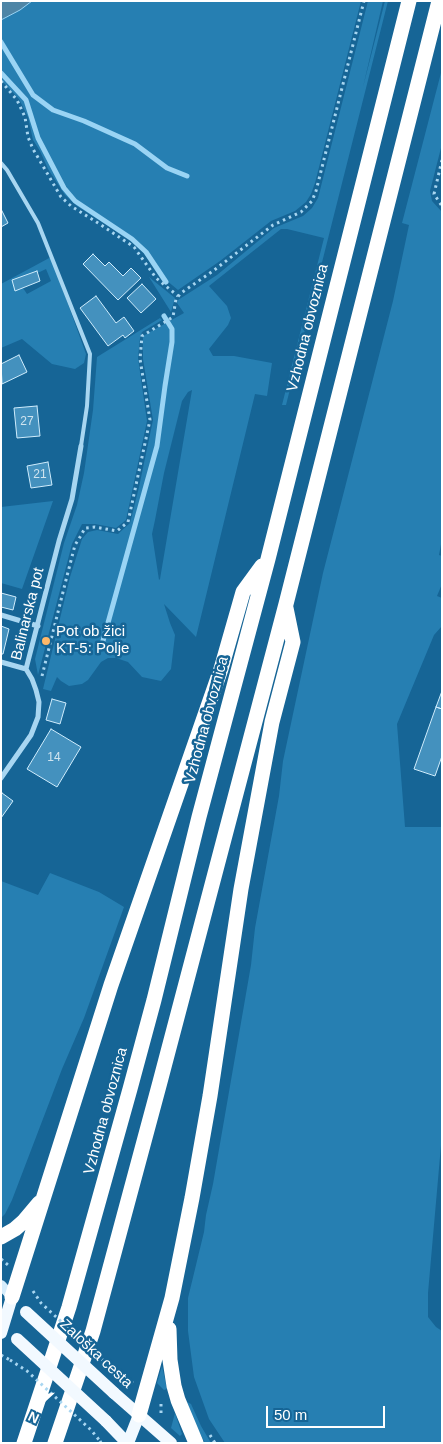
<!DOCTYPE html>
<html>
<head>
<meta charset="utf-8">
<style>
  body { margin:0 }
  #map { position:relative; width:443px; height:1444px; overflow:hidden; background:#166596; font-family:Arial,sans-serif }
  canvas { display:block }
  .frame { position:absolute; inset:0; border:2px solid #fff; pointer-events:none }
  .north { position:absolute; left:15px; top:1379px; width:50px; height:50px; -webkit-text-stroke:4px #166596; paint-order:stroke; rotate:205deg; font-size:14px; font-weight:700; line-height:20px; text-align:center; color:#fff }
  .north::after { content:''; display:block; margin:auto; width:18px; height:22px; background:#fff; clip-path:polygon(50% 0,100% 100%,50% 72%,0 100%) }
  .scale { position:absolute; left:266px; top:1406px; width:119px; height:22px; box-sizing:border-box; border:2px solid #fff; border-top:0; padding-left:6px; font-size:15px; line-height:18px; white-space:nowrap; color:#fff; -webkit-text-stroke:4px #166596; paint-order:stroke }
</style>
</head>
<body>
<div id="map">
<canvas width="443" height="1444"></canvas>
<div class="frame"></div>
<div class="north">N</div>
<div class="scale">50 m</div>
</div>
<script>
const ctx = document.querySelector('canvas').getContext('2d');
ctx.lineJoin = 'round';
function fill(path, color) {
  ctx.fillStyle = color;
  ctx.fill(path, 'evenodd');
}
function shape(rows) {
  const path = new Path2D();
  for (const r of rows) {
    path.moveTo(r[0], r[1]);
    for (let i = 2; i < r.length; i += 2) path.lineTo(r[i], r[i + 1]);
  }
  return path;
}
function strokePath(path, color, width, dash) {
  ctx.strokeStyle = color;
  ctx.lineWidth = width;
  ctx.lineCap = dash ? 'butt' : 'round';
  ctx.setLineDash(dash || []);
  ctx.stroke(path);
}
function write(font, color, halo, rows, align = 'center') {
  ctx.font = font + ' Arial,sans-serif';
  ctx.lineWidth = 5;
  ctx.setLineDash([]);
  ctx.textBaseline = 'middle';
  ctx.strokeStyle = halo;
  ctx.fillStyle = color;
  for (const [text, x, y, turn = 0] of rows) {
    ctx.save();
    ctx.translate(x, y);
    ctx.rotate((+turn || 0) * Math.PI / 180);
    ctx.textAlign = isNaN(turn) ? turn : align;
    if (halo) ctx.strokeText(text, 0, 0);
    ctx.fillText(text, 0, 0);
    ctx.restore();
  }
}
fill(shape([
  [32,1,361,1,315,183,311,194,306,202,295,211,271,221,220,261,178,290,160,275,149,255,129,239,77,206,65,195,48,169,40,151,33,140,28,117,19,99,1,80,1,20,20,10],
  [368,1,383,1,363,87,385,1,388,1,286,405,282,405,324,238,287,229,281,229,209,286,227,306,231,318,228,325,209,349,213,356,234,356,272,363,267,396,255,394,196,637,164,604,170,623,175,635,171,669,161,681,142,677,128,662,116,658,108,658,101,662,88,680,82,684,69,686,61,681,57,677,51,691,43,689,70,577,82,539,88,532,97,530,118,534,130,523,139,487,153,420,143,359,143,336,184,313,177,303,178,300,217,275,274,228,303,216,312,208,318,198],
  [192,390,160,579,159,580,152,534,155,520,164,473,182,401,188,392],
  [442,69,442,144,430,191,432,201,442,212,442,539,439,555,442,556,442,584,437,596,442,598,442,626,434,635,397,724,405,827,442,827,442,1134,428,1293,428,1317,436,1327,442,1331,442,1443,225,1443,209,1419,194,1377,188,1331,188,1298,204,1232,206,1215,213,1184,251,965,255,928,279,796,283,761,323,573,393,301,409,225,402,223],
  [51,257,86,354,84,363,75,369,52,364,22,339,1,348,1,284],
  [46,269,51,281,27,294,19,282],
  [149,277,175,298,171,312],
  [160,318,162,320,142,332,140,338,138,358,147,421,126,520,116,528,95,524,82,524,72,544,38,675,35,659,64,543,77,505,84,473,93,410,97,357],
  [53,501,22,589,1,583,1,507],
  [50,873,99,892,124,907,84,1018,62,1069,12,1200,5,1214,1,1218,1,881,38,895],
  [162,1366,167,1389,164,1390,157,1383],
  [187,1402,191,1404,201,1426,211,1443,205,1443,204,1441,197,1428],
  [175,1413,182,1434,180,1436,171,1428]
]), '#267fb2');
const water = shape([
  [1,1,32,1,20,10,1,20,1,1]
]);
fill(water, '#4e85a6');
strokePath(water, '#9ad4f4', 1);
strokePath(shape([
  [1,42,33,95,53,110,84,121,135,144,167,168,187,176],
  [1,73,26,100,38,138,64,188,75,201,132,239,146,252,166,282],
  [101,648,157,446,165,386,172,342,172,329,164,316]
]), '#9ad4f4', 5);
const building = shape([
  [1,209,8,223,1,227,1,209],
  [93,254,105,266,109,262,123,276,131,268,141,278,118,300,83,264,93,254],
  [37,271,40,281,15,291,12,280,37,271],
  [142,284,156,299,141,313,127,298,142,284],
  [96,296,116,323,124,317,134,331,125,338,123,335,108,346,80,308,96,296],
  [19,355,27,372,2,384,1,364,19,355],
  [37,406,40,436,17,438,14,408,37,406],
  [48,462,52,485,31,488,27,466,48,462],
  [1,593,16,597,13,610,1,607,1,593],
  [1,626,9,629,3,654,1,654,1,626],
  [442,691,442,709,436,707,442,691],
  [52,699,66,703,60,724,46,720,52,699],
  [436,707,442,709,442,756,435,776,414,769,436,707],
  [51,729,81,747,57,787,27,769,51,729],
  [2,793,13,801,1,818,1,794,2,793]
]);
fill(building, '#4491be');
strokePath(building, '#cfecfc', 1);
strokePath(shape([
  [1,81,17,100,25,117,28,137,33,149,61,197,71,206,98,223,134,247,156,278,178,296],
  [442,160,434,194,442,206],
  [42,676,67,576,75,545,80,537,85,528,95,527,117,531,128,522,150,420,140,359,142,336,173,317,176,299,181,293,213,271,273,225,301,212,312,201,316,191,364,1],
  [1,1259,8,1265],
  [1,1355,10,1360],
  [120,1376,133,1383],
  [161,1404,161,1416],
  [210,1435,215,1443],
  [100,1441,101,1443]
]), '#a8d6f1', 3, [2.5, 4]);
strokePath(shape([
  [1,163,7,170,38,223,90,354,87,406,81,446]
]), '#a8d6f1', 4);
strokePath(shape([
  [1,615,38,626],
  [1,662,26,669],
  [1,778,31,735,38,717,39,702,36,690,32,679,26,669,59,541,72,499,81,446]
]), '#a8d6f1', 5);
strokePath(shape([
  [1,1285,12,1297]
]), '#d6edfc', 10);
strokePath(shape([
  [1,1333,12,1297],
  [114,1393,171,1443],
  [106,1421,127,1443],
  [128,1443,139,1415]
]), '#f2f9ff', 12);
strokePath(shape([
  [1,1237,15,1229,23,1222,39,1203],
  [12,1297,111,985,221,669,243,592,262,566],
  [169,1329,170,1360,174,1386,178,1400,196,1443],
  [139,1415,172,1298,192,1198,210,1096,241,889,272,722,293,642,286,608],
  [24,1443,69,1307,130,1089,154,1000,199,817,268,559,409,1],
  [55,1443,93,1331,160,1082,286,604,439,1]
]), '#fff', 15);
strokePath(shape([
  [33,1291,41,1303,120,1376],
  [10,1360,27,1371,91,1430,100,1441]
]), '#a8d6f1', 3, [2.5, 4]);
strokePath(shape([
  [26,1312,114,1393],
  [17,1339,106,1421]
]), '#f2f9ff', 12);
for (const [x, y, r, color] of [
  [46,641,5,"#ffb868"]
]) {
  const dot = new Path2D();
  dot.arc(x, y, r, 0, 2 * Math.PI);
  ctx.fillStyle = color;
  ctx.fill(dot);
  strokePath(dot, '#166596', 2);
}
write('12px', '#d0e4ef', null, [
  ["27",27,422],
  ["21",40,475],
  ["14",54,758]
]);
write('15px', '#fff', '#166596', [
  ["Vzhodna obvoznica",308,328,-76],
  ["Balinarska pot",28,614,-76],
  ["Vzhodna obvoznica",207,720,-75],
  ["Vzhodna obvoznica",106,1111,-75],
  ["Zaloška cesta",96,1354,43]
]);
write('15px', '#fff', '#166596', [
  ["Pot ob žici",56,632],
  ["KT-5: Polje",56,649]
], 'left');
</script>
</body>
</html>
